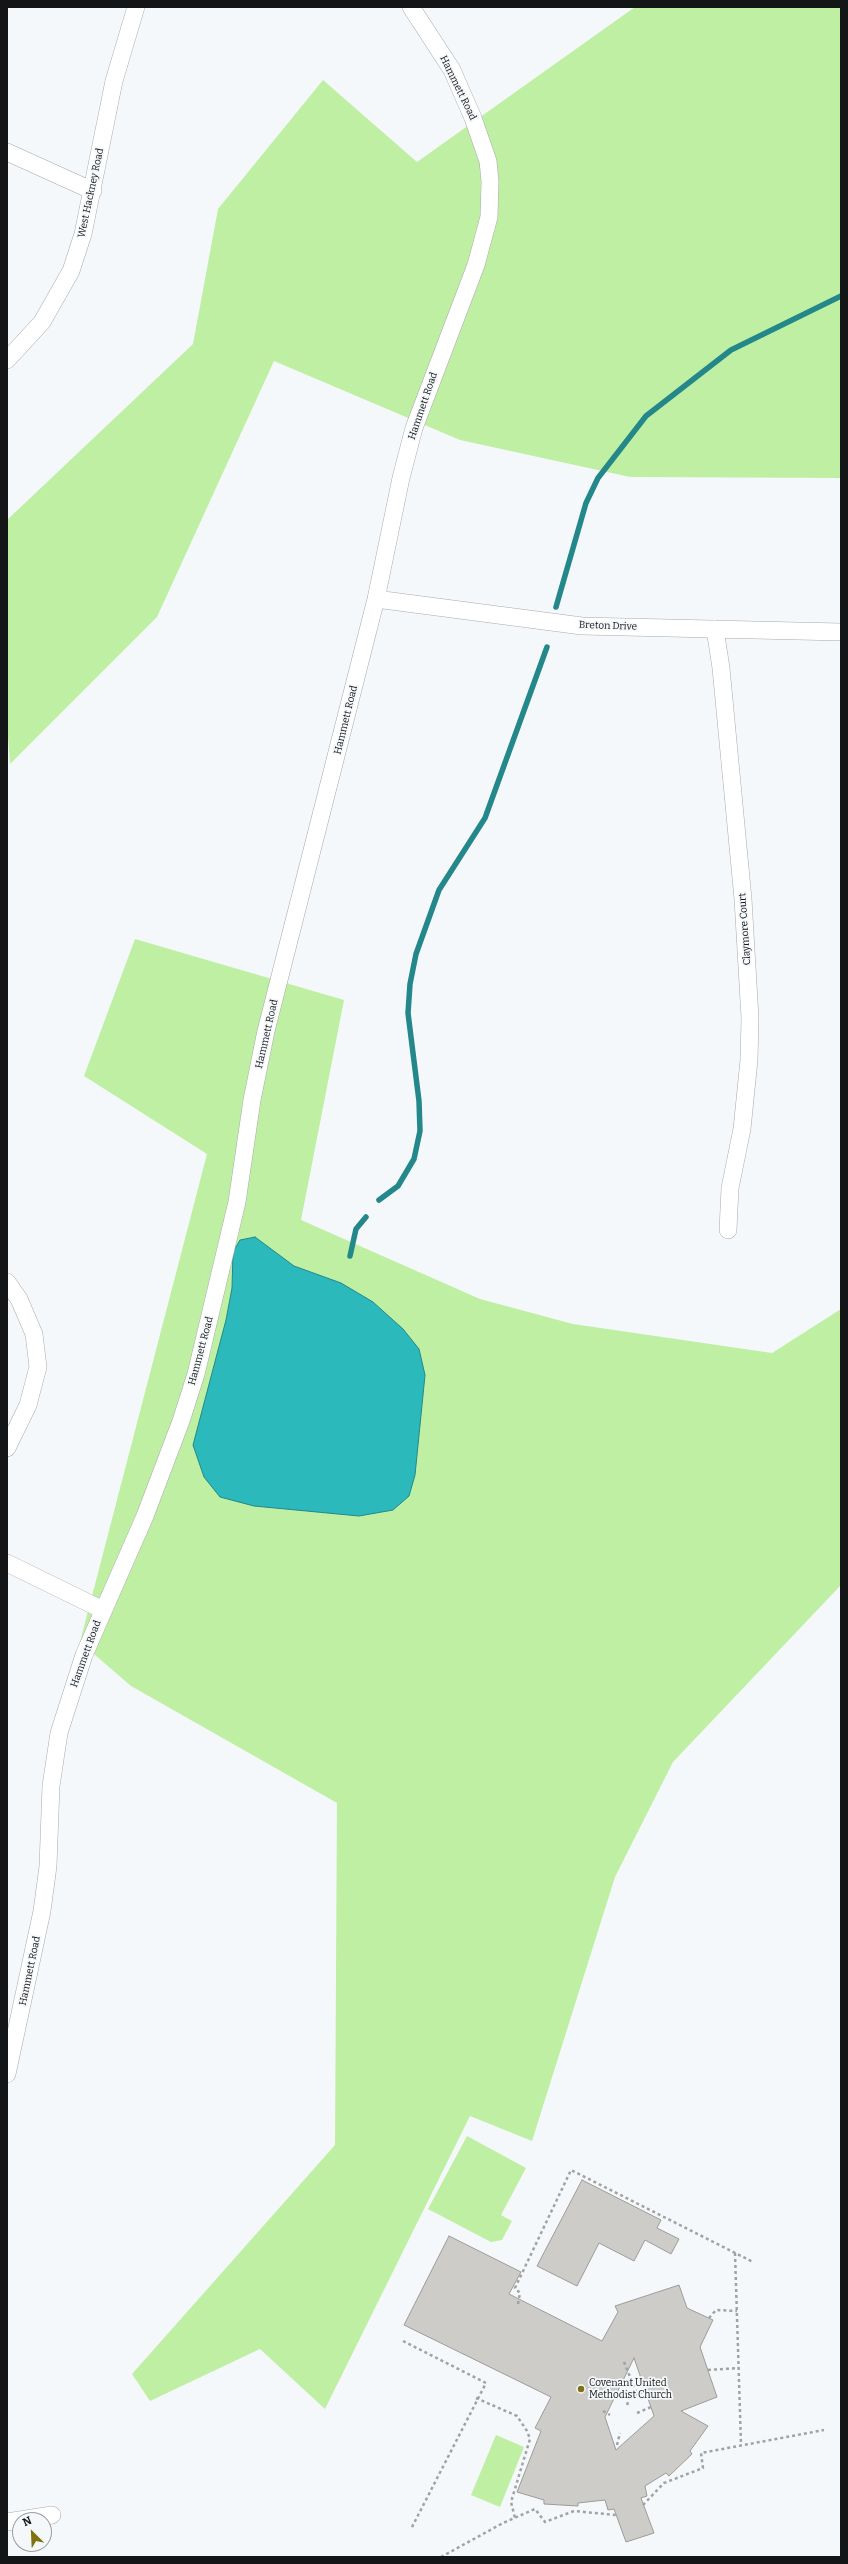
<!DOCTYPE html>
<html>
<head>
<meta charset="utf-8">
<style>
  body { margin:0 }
  #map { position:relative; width:848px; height:2564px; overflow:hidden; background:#f5f8fb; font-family:Bitter,serif }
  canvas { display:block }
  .frame { position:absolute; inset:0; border:8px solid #141516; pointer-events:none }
  .north { position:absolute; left:12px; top:2512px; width:40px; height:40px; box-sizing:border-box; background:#f5f8fb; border:1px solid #9b9d9f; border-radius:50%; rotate:336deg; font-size:11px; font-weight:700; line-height:16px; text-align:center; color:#141516 }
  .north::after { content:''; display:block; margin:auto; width:14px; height:18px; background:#817111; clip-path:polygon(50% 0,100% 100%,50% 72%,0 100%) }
</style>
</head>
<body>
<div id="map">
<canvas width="848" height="2564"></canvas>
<div class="frame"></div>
<div class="north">N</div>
</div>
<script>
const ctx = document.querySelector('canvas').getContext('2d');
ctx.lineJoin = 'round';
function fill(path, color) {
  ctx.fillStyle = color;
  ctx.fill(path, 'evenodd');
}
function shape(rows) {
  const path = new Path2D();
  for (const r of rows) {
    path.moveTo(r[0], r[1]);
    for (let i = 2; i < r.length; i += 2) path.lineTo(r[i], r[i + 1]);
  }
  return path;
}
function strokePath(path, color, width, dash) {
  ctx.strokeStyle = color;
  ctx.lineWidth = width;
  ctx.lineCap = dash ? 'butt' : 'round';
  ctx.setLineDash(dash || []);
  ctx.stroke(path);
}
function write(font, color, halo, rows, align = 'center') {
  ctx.font = font + ' Bitter,serif';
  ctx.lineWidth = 3.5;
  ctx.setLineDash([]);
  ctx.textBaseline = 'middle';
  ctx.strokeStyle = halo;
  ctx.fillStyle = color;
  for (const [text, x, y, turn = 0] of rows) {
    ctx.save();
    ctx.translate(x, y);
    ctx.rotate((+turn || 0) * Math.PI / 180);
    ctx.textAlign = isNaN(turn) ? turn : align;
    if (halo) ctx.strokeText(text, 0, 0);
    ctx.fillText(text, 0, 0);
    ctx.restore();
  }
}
fill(shape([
  [635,7,841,7,841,478,630,477,460,440,274,361,157,617,10,764,7,723,7,520,193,344,218,209,323,80,417,162],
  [135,939,344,1000,301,1220,480,1299,573,1324,772,1353,841,1309,841,1585,673,1762,615,1877,532,2141,470,2116,325,2409,260,2349,150,2401,132,2374,335,2145,337,1803,131,1686,80,1642,207,1154,84,1076],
  [467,2136,526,2168,501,2215,512,2221,502,2240,491,2242,428,2209],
  [496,2435,524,2447,500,2507,471,2495]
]), '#bfefa3');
const water = shape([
  [255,1237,294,1266,341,1283,373,1302,403,1329,419,1349,425,1375,415,1475,409,1496,393,1510,359,1516,254,1506,220,1497,204,1477,193,1445,226,1320,232,1288,233,1252,240,1240,255,1237]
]);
fill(water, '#2bb9bb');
strokePath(water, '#24888a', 1);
strokePath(shape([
  [556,607,586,503,598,478,646,416,731,350,841,296],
  [379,1200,398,1186,414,1159,420,1131,419,1101,408,1013,410,984,416,954,439,890,485,818,547,647],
  [350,1256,356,1229,366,1217]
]), '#24888a', 5.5);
const building = shape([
  [582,2180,661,2220,657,2228,679,2239,671,2254,645,2240,634,2261,599,2243,577,2286,537,2266,582,2180],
  [449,2236,521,2272,509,2294,602,2341,618,2312,615,2306,679,2285,687,2308,713,2320,700,2347,717,2397,681,2411,708,2426,690,2451,692,2454,669,2476,666,2473,645,2486,647,2496,641,2498,654,2533,626,2542,614,2509,608,2510,605,2500,578,2503,578,2506,544,2504,544,2500,517,2492,541,2431,535,2428,551,2397,404,2325,449,2236],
  [634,2358,654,2416,616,2450,605,2417,634,2358]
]);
fill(building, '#ceccc9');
strokePath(building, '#9d9b98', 1);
const minor = shape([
  [7,152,93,191],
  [7,360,42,322,71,271,83,234,114,81,136,7],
  [376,599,582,626,841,632],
  [715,629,721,668,743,899,750,1018,749,1060,742,1129,730,1188,728,1230],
  [7,1282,19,1299,34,1334,38,1367,28,1405,7,1448],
  [7,1563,103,1610],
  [7,2074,42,1911,48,1866,51,1786,59,1733,84,1655,145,1516,181,1421,196,1374,237,1202,252,1100,266,1031,376,599,401,478,414,428,476,265,489,217,490,181,488,161,473,118,452,70,411,7],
  [7,2522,52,2515]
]);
strokePath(minor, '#a8aaad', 18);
strokePath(shape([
  [735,2253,741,2444],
  [518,2304,520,2293,515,2288,571,2170,753,2262],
  [709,2318,716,2310,737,2311],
  [403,2341,486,2383,411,2529],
  [624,2362,637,2394],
  [708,2370,739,2368],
  [617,2393,630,2397,646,2391],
  [476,2398,517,2416,527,2431,530,2439,511,2502,515,2518],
  [627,2405,630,2397],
  [603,2411,610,2415],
  [637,2413,651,2407],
  [617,2445,620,2433],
  [643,2505,664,2483,703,2468,701,2453,824,2430],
  [441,2557,503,2523,535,2509,545,2522,574,2511,616,2515]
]), '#a0a3a5', 2.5, [3, 3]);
strokePath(minor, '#fff', 17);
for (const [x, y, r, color] of [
  [581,2389,4,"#817111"]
]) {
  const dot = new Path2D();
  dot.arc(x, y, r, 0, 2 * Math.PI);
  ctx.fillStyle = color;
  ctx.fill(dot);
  strokePath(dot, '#f5f8fb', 1.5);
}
write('10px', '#141516', '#f5f8fb', [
  ["Hammett Road",458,88,64],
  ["West Hackney Road",91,193,-78],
  ["Hammett Road",423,406,-71],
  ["Breton Drive",608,626,2],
  ["Hammett Road",346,720,-76],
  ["Claymore Court",745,929,-94],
  ["Hammett Road",267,1034,-77],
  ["Hammett Road",201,1351,-75],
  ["Hammett Road",86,1654,-70],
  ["Hammett Road",30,1971,-78]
]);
write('10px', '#141516', '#f5f8fb', [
  ["Covenant United",589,2383],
  ["Methodist Church",589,2395]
], 'left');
</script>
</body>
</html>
